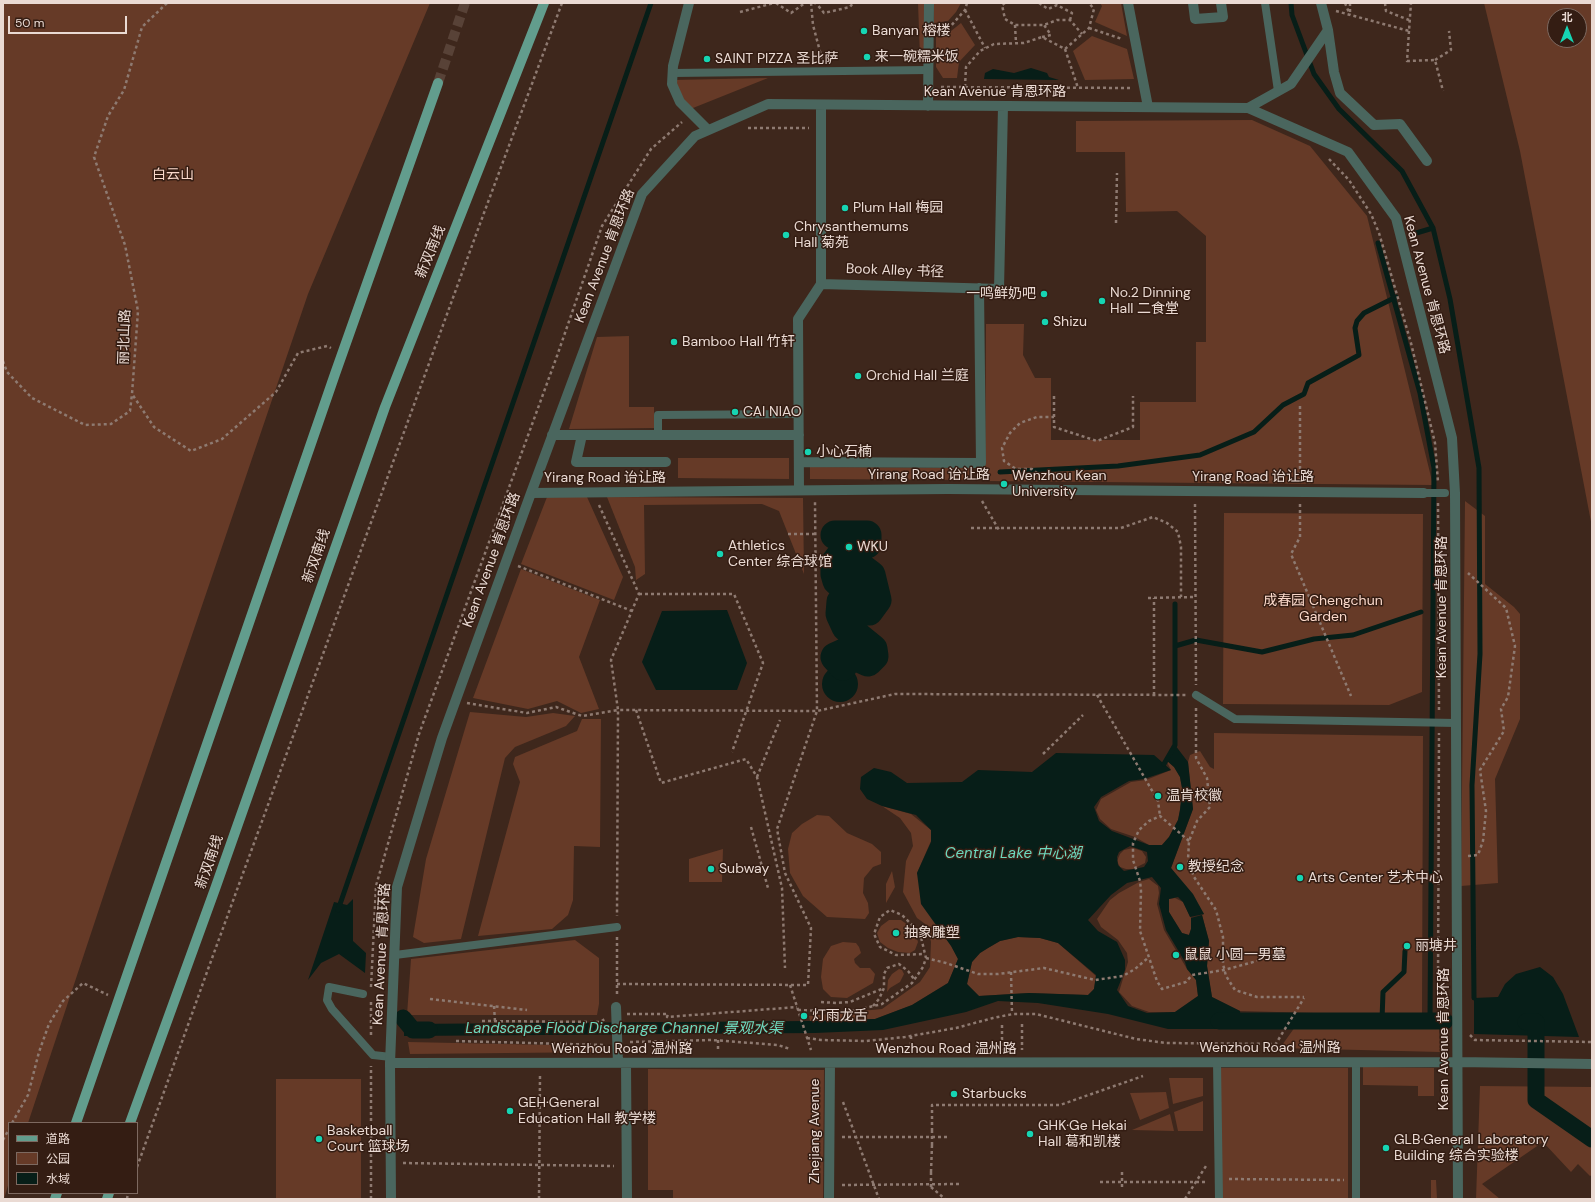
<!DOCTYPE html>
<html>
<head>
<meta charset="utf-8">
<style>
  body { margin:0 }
  #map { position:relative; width:1595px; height:1202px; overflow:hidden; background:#3e271c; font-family:"DM Sans","Noto Sans SC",sans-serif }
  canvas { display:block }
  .frame { position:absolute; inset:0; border:4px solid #eadad3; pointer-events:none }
  .legend { position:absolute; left:8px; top:1122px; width:130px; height:72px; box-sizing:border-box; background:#341d13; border:1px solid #7d6960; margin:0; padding:5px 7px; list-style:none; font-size:12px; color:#eadad3 }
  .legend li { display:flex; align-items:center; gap:8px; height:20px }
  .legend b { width:20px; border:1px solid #7d6960 }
  .north { position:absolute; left:1547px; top:8px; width:40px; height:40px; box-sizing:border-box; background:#341d13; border:1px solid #7d6960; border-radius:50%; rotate:0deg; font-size:11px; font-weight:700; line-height:16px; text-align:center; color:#eadad3 }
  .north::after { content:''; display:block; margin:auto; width:14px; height:18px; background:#16d5b3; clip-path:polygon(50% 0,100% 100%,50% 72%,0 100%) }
  .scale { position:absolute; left:8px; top:16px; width:119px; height:18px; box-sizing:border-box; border:2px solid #eadad3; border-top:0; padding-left:5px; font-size:12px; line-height:14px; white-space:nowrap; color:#eadad3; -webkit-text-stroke:3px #341d13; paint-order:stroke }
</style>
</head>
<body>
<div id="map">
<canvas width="1595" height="1202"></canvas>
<div class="frame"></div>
<ul class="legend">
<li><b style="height:5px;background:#629d8d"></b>道路</li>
<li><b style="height:11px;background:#663a27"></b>公园</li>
<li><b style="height:11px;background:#071e18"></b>水域</li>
</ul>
<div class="north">北</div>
<div class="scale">50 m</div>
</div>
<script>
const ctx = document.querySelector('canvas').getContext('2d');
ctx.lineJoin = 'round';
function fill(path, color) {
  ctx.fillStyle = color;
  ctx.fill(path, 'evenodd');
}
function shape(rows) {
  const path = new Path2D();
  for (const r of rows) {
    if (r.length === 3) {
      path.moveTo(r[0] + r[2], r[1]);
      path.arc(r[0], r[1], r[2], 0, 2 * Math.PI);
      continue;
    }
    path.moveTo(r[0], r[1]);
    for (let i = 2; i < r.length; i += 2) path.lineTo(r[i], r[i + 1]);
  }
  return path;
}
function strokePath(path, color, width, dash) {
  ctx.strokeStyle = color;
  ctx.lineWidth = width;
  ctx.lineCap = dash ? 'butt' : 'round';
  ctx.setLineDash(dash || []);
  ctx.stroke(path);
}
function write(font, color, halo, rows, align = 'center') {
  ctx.font = font + ' "DM Sans","Noto Sans SC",sans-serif';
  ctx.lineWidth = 3;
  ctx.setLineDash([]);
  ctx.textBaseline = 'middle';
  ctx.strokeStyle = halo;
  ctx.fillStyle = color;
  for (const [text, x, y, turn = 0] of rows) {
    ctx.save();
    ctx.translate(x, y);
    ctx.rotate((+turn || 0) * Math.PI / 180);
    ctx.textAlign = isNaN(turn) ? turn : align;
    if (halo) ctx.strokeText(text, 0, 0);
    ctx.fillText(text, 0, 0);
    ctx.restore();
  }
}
fill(shape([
  [3,3,430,3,308,294,110,876,28,1123,9,1123,9,1182,4,1199],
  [918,3,924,3,924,53,920,57],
  [934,3,961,3,956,12,948,21,934,23],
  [1100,3,1121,3,1127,36,1095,22,1102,6],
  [1484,3,1592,3,1592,527,1520,151],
  [1555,16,1579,16,1579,40,1555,40],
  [961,23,975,45,959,62,957,78,943,78,936,67,936,37,946,35],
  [1092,36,1127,49,1134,79,1085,80,1073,51],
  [768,78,688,110,672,80],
  [1252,120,1310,146,1367,216,1433,485,985,481,986,324,1024,324,1023,355,1035,378,1051,378,1051,440,1140,440,1140,402,1196,402,1196,342,1206,342,1206,236,1177,211,1126,212,1125,152,1076,152,1076,121],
  [629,336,629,407,654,407,654,428,569,429,597,337],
  [678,458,789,458,789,479,678,478],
  [810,467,972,468,972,480,810,479],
  [547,497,587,497,623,577,614,600,521,564],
  [607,497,803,498,804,574,779,511,762,504,644,505,645,574,636,580,635,567],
  [1465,501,1485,516,1485,584,1514,607,1520,614,1520,719,1495,779,1498,883,1461,886],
  [1224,513,1423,514,1422,692,1389,705,1223,704],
  [521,569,600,600,579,657,599,709,581,713,557,701,528,709,473,698],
  [470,712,526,717,553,713,575,716,566,726,515,747,505,758,461,939,424,943,413,937,426,859],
  [582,719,601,719,600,847,574,846,573,900,568,915,552,929,478,936,520,782,513,764,515,757,577,731],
  [1214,733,1423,736,1422,1016,1240,1011,1212,997,1207,966,1209,941,1202,915,1204,914,1171,868,1193,809,1188,762,1190,755,1200,751,1210,767,1214,769],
  [1166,760,1174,767,1180,777,1182,788,1181,804,1178,820,1169,837,1162,845,1149,845,1135,837,1111,829,1100,819,1096,810,1101,799,1131,782,1146,780,1171,770],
  [882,806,911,814,931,830,931,841,917,873,958,959,948,983,912,1005,875,1019,810,1021,809,1016,882,1009,920,982,930,967,931,942,928,926,917,918,903,892,906,861,913,846,911,833,900,818],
  [817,815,829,816,847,833,872,844,881,852,881,864,873,867,864,878,863,893,868,903,869,913,865,919,827,917,803,896,790,873,788,849,792,833,802,824],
  [1133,848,1142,851,1146,857,1145,863,1133,869,1126,869,1120,867,1117,861,1120,854,1124,850],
  [723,849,722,882,689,882,689,859],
  [892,871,895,887,886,903,886,884],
  [1149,879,1158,886,1159,893,1157,904,1164,930,1187,969,1196,980,1198,996,1175,1012,1149,1012,1132,1006,1119,992,1128,962,1127,953,1118,940,1101,927,1097,919,1110,900,1119,893,1139,882],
  [1175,898,1183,902,1191,918,1191,929,1189,935,1182,933,1169,912,1169,899],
  [889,920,901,920,912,928,916,935,918,942,915,950,910,953,898,952,888,948,880,942,877,933,881,926],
  [1018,937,1040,938,1058,943,1096,976,1094,989,1088,995,1029,993,979,996,967,984,972,962,980,953,988,948,1000,941],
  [575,940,599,958,599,1004,597,1015,407,1015,411,959],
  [843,942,856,943,859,947,861,953,854,959,855,963,860,968,870,968,875,974,873,983,847,998,831,997,823,989,821,977,823,959,831,946],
  [899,969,902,970,904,974,900,982,890,988,887,992,888,980,892,974],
  [1295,1027,1439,1027,1440,1052,1280,1048],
  [408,1042,598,1046,608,1052,410,1054],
  [1363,1067,1434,1068,1434,1096,1418,1096,1418,1086,1363,1085],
  [1218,1068,1348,1068,1348,1199,1219,1199],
  [648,1069,824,1070,823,1199,673,1199,673,1190,648,1190],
  [1169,1078,1203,1078,1203,1096,1173,1104],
  [276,1079,361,1079,361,1199,276,1199],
  [1480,1086,1592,1087,1592,1175,1590,1176,1578,1164,1571,1172,1543,1142,1482,1184,1500,1199,1476,1199],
  [1166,1092,1169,1108,1140,1120,1130,1093],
  [1203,1101,1203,1131,1178,1131,1174,1112],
  [1170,1114,1174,1131,1132,1130],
  [1431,1180,1436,1180,1437,1199,1431,1199]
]), '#663a27');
fill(shape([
  [1031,68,1047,73,1049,77,1059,80,984,79,985,73,993,69,1014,73],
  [727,610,747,663,737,690,656,690,642,662,662,611],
  [840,684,18],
  [1175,745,1188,762,1193,809,1171,868,1193,894,1204,914,1190,917,1183,902,1178,897,1169,899,1169,912,1182,933,1189,935,1191,929,1191,918,1202,915,1209,941,1207,966,1212,997,1240,1011,1242,1029,1168,1029,1108,1014,1038,1003,998,1001,966,1012,883,1030,815,1033,404,1036,404,1024,810,1021,875,1019,912,1005,948,983,958,959,951,946,921,904,917,873,931,842,931,830,916,815,882,806,867,799,860,789,861,777,874,768,891,772,907,783,962,782,978,770,1032,772,1056,753,1154,755,1171,770,1144,779,1129,781,1101,797,1094,807,1099,821,1112,831,1149,845,1162,845,1169,837,1178,820,1180,810,1182,788,1180,777,1174,767,1166,760],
  [1130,846,1147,852,1148,861,1144,867,1124,871,1118,865,1117,857,1119,852],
  [1152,877,1161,888,1159,904,1166,930,1185,962,1187,969,1196,980,1198,996,1175,1012,1147,1013,1128,1006,1117,990,1125,970,1125,960,1117,942,1098,931,1088,920,1111,895,1127,883],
  [1018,937,1040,938,1058,943,1096,975,1094,989,1088,995,1029,993,979,996,967,984,972,962,980,953,988,948,1000,941],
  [353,899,353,941,366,953,365,973,339,954,321,963,308,980,334,902,347,905],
  [1540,967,1553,977,1563,994,1579,1037,1474,1034,1474,998,1498,997,1505,984,1516,974]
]), '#071e18');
strokePath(shape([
  [1291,3,1292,15,1314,74,1339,109,1402,171,1433,228,1413,234],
  [1433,228,1450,299,1479,468,1480,654,1472,785,1474,998],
  [1378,243,1420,393,1434,468,1430,1021],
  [1000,472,1118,466,1200,455,1254,432,1283,405,1304,394,1308,383,1359,355,1355,328,1357,321,1364,313,1396,297],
  [1175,646,1196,640,1262,652,1314,639,1353,635,1421,612],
  [1164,764,1175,745,1175,604],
  [338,910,651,3],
  [1382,1020,1383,992,1404,972,1405,951]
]), '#071e18', 5);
strokePath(shape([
  [403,1018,413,1030,429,1030],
  [1219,1021,1445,1021],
  [1526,1022,1536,1022,1536,1100,1592,1139]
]), '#071e18', 17);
strokePath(shape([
  [835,535,867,535,867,544,860,545,844,551,835,563,835,574,837,581,850,581,863,569,871,575,877,600,869,611,856,609,851,603,846,600,841,602,840,614,846,627,873,649,874,656,868,662,846,652,835,657,843,666]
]), '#071e18', 29);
strokePath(shape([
  [438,83,465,3]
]), '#584237', 10, [10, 5]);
strokePath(shape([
  [167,3,142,27,124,90,108,116,94,157,125,245,138,311,132,394,154,427,191,451,222,439,276,392,298,353,327,346,331,348],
  [776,3,791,13,805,3],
  [811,3,813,25,822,59],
  [814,3,816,3,824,13,850,7,853,3],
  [1005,3,1002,5,1005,19,1015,25,1044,25,1057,20,1070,20,1082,34],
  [1039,3,1048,9,1057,5,1072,13,1070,20],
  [1345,3,1350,15],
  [1350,3,1350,12],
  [1385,3,1386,11,1409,20],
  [965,10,985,48],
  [1336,11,1409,31,1411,3],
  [740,12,774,3],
  [1015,25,1016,43],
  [1089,28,1122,39],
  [941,29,950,27,965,10,967,3],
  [1409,31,1407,61,1435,60,1443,91],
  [1042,37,1051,35,1044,25],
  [1065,49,1078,88],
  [1435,60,1451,50,1449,31],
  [941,87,1132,88],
  [965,87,966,67,980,51,994,44,1024,43,1042,37,1065,49,1089,28,1094,9,1089,3],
  [748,128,809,128],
  [1329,159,1349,180,1371,214,1379,233,1411,343,1435,443,1438,482],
  [1116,223,1117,173],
  [3,361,7,372,32,398,85,425,111,424,130,411,132,394],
  [1054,396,1054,427,1097,441,1133,427,1133,396],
  [1042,477,1032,469,1016,469,1004,461,1002,448,1010,433,1020,423,1037,417,1054,417],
  [1300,481,1300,403],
  [1438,503,1439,712],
  [1195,504,1196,685],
  [1300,504,1300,537,1291,554,1351,696],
  [599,505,639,594,611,660,618,710,817,711,895,694,1186,695],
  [971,528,1121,528,1153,517,1167,523,1178,532,1181,547,1181,597],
  [788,534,815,534],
  [518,566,632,611],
  [639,594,734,594,763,663,732,752],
  [1148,598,1195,597],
  [1097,695,1158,801,1160,816],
  [1154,695,1154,598],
  [467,703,527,713,556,707,582,716,618,710,617,916],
  [1196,708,1196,758,1207,778,1210,807,1197,821,1189,841,1188,860,1194,877,1216,910,1223,937,1223,964,1226,976,1235,990,1257,997,1304,997],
  [636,710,661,783,746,759,757,777,782,888,785,968],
  [1043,754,1083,715],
  [757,777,780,720],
  [751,827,768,888],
  [1189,841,1160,816,1149,821,1139,830,1133,843,1133,860,1140,881,1141,891,1140,931,1157,981,1162,989,1186,982,1192,975,1224,970,1257,961],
  [1468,856,1478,855,1483,841,1486,811,1480,770,1504,731,1501,709,1508,697,1515,646,1506,608,1468,573],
  [926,958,946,963,978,974,998,974,1044,968,1095,980,1123,976,1135,969,1149,957],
  [1011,972,1012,1014],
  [617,984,808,985,811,928,785,873,777,829,817,711,815,502],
  [790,985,811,1050],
  [371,987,376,886,419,734,557,356,602,226,651,149,682,122],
  [1438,987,1439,733],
  [617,994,617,937],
  [430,999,527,1010],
  [821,1002,836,1003,850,1002,884,988],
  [494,1006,495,1021],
  [873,1006,879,999,884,988,884,974,887,968,899,964,908,971,914,979],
  [798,1010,848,1012,882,1004,912,983,923,967,926,958,925,954,920,933,902,915,890,910,880,917,874,934,880,947,896,955,925,954],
  [627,1014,668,1014,667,1017,797,1007],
  [482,1021,600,1022,605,1019],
  [1022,1024,1022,1050],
  [1002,1025,1002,1050],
  [371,1035,371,1002],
  [1470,1035,1475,1040,1592,1042],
  [911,1036,911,1050],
  [807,1038,821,1040,866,1041,905,1037,956,1028,993,1018,1013,1014,1036,1014,1136,1039,1166,1043,1276,1044],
  [718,1040,718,1050],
  [456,1041,605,1045],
  [630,1042,712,1040,778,1045,790,1049],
  [1272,1050,1304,998],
  [843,1102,879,1199],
  [12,1123,28,1095,39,1052,49,1024,63,1001,83,983,108,995],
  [932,1131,932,1105,1060,1105,1143,1076],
  [842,1137,950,1137],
  [3,1140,9,1129],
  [403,1163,614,1166],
  [137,1167,207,972,481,221,562,3],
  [931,1172,932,1145],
  [1229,1179,1344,1180],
  [1100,1182,1207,1182],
  [842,1185,959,1184],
  [931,1187,945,1199],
  [127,1199,128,1193],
  [371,1199,371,1066],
  [539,1199,540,1076],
  [1185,1199,1206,1166]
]), '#8e7a71', 2.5, [3, 3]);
strokePath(shape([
  [1265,3,1278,91],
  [673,73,928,70],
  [658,435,658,415,799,414],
  [1196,695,1235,719,1456,723],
  [395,955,617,927],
  [363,994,329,987,327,1000,332,1009,373,1055,391,1057],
  [1217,1062,1219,1199],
  [1356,1062,1356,1199]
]), '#4a665e', 8);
strokePath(shape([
  [689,3,673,66,672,84,680,102,708,130],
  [1128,3,1148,107],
  [1193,3,1195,19,1223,17,1221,3],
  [1321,3,1328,30,1334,72,1340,93,1374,125,1400,124,1427,161],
  [928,106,929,3],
  [1248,108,1291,84,1328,30],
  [821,284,821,105],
  [552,435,582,435],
  [666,462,576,462,582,435,799,435],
  [799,462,981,463,979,288],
  [799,490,798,319,821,284,999,289,1003,106],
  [531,493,948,489,1424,493],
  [616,1007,618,1063],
  [390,1063,1458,1062,1592,1064],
  [626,1063,627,1199],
  [391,1199,390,1063,397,887,442,738,531,493,642,194,695,136,768,104,1248,108,1348,152,1396,218,1452,438,1455,493,1458,1199],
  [829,1199,830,1063]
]), '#4a665e', 10);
strokePath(shape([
  [76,1123,335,374,438,83],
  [130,1123,215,889,385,407,544,3],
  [55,1199,57,1193],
  [107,1199,109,1193]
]), '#629d8d', 10);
strokePath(shape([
  [982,501,999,530],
  [932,1145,932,1131],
  [931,1172,931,1187],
  [1122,1187,1122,1169]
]), '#8e7a71', 2.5, [3, 3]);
strokePath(shape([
  [1424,493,1445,493]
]), '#4a665e', 8);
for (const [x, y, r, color] of [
  [864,31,4,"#16d5b3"],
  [867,57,4,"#16d5b3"],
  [707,59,4,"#16d5b3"],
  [845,208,4,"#16d5b3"],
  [786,235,4,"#16d5b3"],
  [1044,294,4,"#16d5b3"],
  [1102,301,4,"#16d5b3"],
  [1045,322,4,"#16d5b3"],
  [674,342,4,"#16d5b3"],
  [858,376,4,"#16d5b3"],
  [735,412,4,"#16d5b3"],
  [808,452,4,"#16d5b3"],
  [1004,484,4,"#16d5b3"],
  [849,547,4,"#16d5b3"],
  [720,554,4,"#16d5b3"],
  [1158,796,4,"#16d5b3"],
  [1180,867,4,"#16d5b3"],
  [711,869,4,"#16d5b3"],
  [1300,878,4,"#16d5b3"],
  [896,933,4,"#16d5b3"],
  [1407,946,4,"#16d5b3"],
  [1176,955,4,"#16d5b3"],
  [804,1016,4,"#16d5b3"],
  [954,1094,4,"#16d5b3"],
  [510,1111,4,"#16d5b3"],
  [1030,1134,4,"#16d5b3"],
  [319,1139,4,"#16d5b3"],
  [1386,1148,4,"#16d5b3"]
]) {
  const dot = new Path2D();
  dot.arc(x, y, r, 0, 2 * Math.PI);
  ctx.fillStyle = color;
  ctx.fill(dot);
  strokePath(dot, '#341d13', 1.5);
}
write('14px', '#eadad3', '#341d13', [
  ["Banyan 榕楼",872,31],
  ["来一碗糯米饭",875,57],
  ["SAINT PIZZA 圣比萨",715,59],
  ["Plum Hall 梅园",853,208],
  ["Chrysanthemums",794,227],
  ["Hall 菊苑",794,243],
  ["No.2 Dinning",1110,293],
  ["Hall 二食堂",1110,309],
  ["一鸣鲜奶吧",1036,294,"right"],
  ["Shizu",1053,322],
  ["Bamboo Hall 竹轩",682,342],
  ["Orchid Hall 兰庭",866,376],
  ["CAI NIAO",743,412],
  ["小心石楠",816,452],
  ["Wenzhou Kean",1012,476],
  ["University",1012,492],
  ["Athletics",728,546],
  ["Center 综合球馆",728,562],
  ["WKU",857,547],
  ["温肯校徽",1166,796],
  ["教授纪念",1188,867],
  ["Subway",719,869],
  ["Arts Center 艺术中心",1308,878],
  ["抽象雕塑",904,933],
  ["丽塘井",1415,946],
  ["鼠鼠 小圆一男墓",1184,955],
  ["灯雨龙舌",812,1016],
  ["Starbucks",962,1094],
  ["GEH·General",518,1103],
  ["Education Hall 教学楼",518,1119],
  ["GHK·Ge Hekai",1038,1126],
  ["Hall 葛和凯楼",1038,1142],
  ["Basketball",327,1131],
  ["Court 篮球场",327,1147],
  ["GLB·General Laboratory",1394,1140],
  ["Building 综合实验楼",1394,1156]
], 'left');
write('14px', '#eadad3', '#341d13', [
  ["Kean Avenue 肯恩环路",995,92],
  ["新双南线",431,252,-68],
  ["Kean Avenue 肯恩环路",605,256,-69],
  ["Book Alley 书径",895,271,2],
  ["Kean Avenue 肯恩环路",1426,285,75],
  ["丽北山路",125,337,-88],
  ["Yirang Road 诒让路",929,475],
  ["Yirang Road 诒让路",1253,477],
  ["Yirang Road 诒让路",605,478],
  ["新双南线",317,556,-71],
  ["Kean Avenue 肯恩环路",492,560,-70],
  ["Kean Avenue 肯恩环路",1442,607,-90],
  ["新双南线",210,862,-71],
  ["Kean Avenue 肯恩环路",382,954,-87],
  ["Kean Avenue 肯恩环路",1444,1039,-90],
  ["Wenzhou Road 温州路",1270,1048],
  ["Wenzhou Road 温州路",622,1049],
  ["Wenzhou Road 温州路",946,1049],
  ["Zhejiang Avenue",815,1131,-90]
]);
write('14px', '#fad8ca', '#341d13', [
  ["白云山",173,175],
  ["成春园 Chengchun",1323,601],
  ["Garden",1323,617]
]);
write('italic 15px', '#6dd9be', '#341d13', [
  ["Central Lake 中心湖",1013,854],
  ["Landscape Flood Discharge Channel 景观水渠",624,1029]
]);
</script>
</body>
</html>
